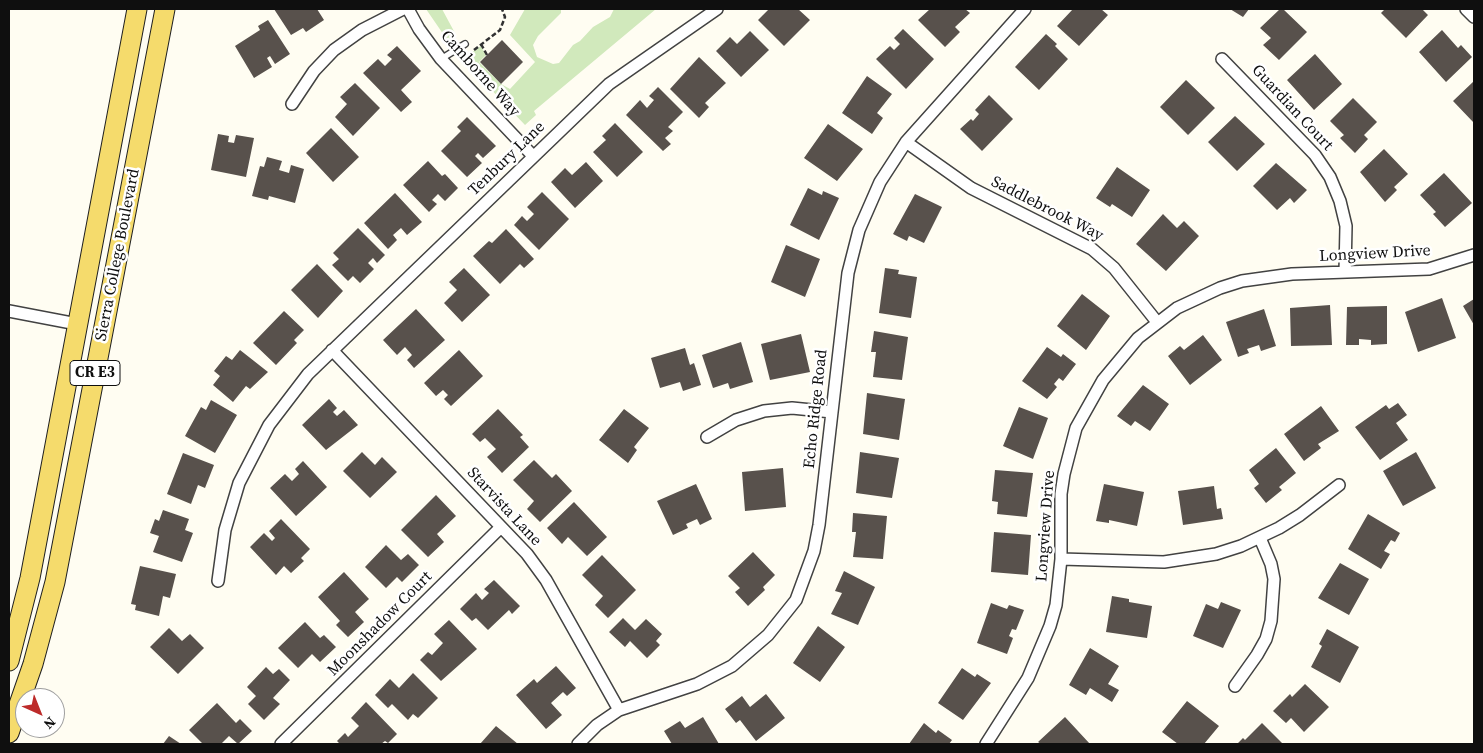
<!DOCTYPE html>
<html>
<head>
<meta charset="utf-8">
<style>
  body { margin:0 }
  #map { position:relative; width:1483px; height:753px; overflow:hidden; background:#fffdf2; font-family:"Source Serif 4",serif }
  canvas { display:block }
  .frame { position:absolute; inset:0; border:10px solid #0f0f0f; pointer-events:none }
  .north { position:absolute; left:15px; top:688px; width:50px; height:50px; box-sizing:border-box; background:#fff; border:1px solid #9f9f9f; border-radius:50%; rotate:136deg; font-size:14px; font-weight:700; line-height:20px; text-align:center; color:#0f0f0f }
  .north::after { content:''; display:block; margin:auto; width:18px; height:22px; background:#bd2b2a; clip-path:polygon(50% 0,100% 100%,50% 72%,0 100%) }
</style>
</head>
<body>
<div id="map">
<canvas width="1483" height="753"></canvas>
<div class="frame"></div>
<div class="north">N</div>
</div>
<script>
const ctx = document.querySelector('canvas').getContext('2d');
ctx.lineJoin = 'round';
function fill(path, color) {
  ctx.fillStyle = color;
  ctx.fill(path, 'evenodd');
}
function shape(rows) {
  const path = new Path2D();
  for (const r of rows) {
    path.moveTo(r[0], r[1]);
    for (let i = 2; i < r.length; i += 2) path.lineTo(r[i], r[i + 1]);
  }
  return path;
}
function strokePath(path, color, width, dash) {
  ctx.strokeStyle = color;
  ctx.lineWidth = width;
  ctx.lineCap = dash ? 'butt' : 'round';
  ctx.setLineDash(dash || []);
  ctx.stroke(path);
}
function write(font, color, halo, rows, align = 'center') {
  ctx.font = font + ' "Source Serif 4",serif';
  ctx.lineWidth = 5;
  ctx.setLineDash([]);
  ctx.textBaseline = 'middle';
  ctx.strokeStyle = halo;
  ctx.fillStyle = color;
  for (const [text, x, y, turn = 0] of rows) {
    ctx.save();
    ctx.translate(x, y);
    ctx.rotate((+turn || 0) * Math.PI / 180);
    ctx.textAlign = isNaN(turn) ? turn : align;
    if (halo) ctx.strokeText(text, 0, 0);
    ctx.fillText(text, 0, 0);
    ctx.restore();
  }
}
fill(shape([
  [426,9,442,9,456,35,454,41,450,44],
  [525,9,561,9,561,13,538,36,533,45,537,57,553,64,559,63,573,45,580,41,593,27,610,17,614,9,656,9,534,111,536,115,525,125,462,59,481,46,486,55,479,62,501,84,510,89,535,62,510,35]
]), '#d1e9bc');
fill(shape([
  [274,9,317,9,324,20,306,32,303,28,291,35],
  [769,9,798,9,810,20,784,46,758,20],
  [930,9,965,9,970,13,955,27,960,32,945,47,918,20],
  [1073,9,1101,9,1108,15,1079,46,1057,26],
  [1230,9,1249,9,1243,17],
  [1280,9,1283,9,1307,32,1279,60,1263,45,1271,38,1260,28],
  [1385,9,1422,9,1428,15,1406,38,1381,13],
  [268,20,290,54,275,64,270,56,267,58,272,67,254,78,235,46,260,30,258,26],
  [903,29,934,59,906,89,876,59,890,46,894,50,900,44,894,38],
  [1442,30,1458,48,1461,45,1472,57,1446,82,1419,52],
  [750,31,769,50,741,77,716,51,730,37,737,44],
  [1046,34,1057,44,1055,46,1068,59,1039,90,1015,67],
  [502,40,523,62,501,84,480,62],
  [397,46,421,71,401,90,412,102,401,112,363,73,378,59,385,66,392,59,387,55],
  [1315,54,1342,84,1314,110,1287,80],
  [699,57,726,83,705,103,709,107,699,118,670,89],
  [867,76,892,94,877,113,883,118,872,134,842,113],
  [1186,80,1215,108,1188,135,1160,107],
  [1474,81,1474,123,1453,101],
  [355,83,380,108,353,136,335,117,347,104,340,97],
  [658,87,683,112,668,127,673,131,665,138,671,144,663,151,626,115,640,100,647,108,654,100,649,96],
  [989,95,1013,119,982,151,960,129,971,119,973,121,979,114,975,110],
  [1353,98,1377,122,1364,135,1368,139,1355,153,1340,138,1344,135,1330,121],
  [1235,116,1265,144,1237,171,1208,142],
  [467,117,496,146,483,158,478,153,475,156,482,163,467,177,441,151,461,131,457,127],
  [615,123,643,152,617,177,593,152,606,140,602,136],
  [828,124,863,149,837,181,804,158],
  [331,128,359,157,333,182,306,153],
  [218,134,229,136,228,142,234,143,236,135,254,138,246,177,211,170],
  [1384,149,1408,174,1394,187,1397,190,1385,202,1360,172],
  [267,157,282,161,279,170,289,173,291,165,304,169,295,203,269,196,268,200,252,196,260,166,264,167],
  [428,161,442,176,445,174,458,188,445,201,438,194,432,200,437,204,429,212,403,185],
  [586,162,603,181,575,208,551,182,565,168,572,175],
  [1276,163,1307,190,1294,203,1290,198,1277,210,1253,186],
  [1117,167,1150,190,1132,217,1112,204,1110,207,1096,198],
  [1444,173,1472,203,1445,227,1433,214,1436,212,1420,195],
  [808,188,822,195,823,191,839,198,819,240,790,225],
  [542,192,569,219,539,250,514,225,522,216,527,221,534,214,527,207],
  [395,193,422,222,407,235,401,228,393,235,397,240,388,249,364,223],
  [915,194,942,207,924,243,909,236,907,241,893,234],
  [1163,214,1177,228,1184,221,1199,236,1166,271,1136,244],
  [358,228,385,255,377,263,373,258,368,263,374,269,360,283,353,276,348,281,332,265,339,259,333,253],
  [506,229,534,259,524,268,520,264,500,284,473,256,489,241,492,243],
  [786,245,820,259,805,297,771,282],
  [317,264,343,291,318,318,291,290],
  [464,268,490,295,462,322,444,303,457,290,449,282],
  [885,268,899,270,898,274,917,277,911,318,879,313],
  [1082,294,1110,316,1086,350,1057,326],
  [1442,298,1456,338,1418,352,1405,312],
  [1474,299,1474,325,1463,306],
  [1330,305,1332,345,1291,346,1290,308],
  [1387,306,1387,344,1371,345,1371,340,1359,339,1359,345,1346,345,1347,307],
  [416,309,445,340,414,368,407,360,412,355,405,347,397,355,383,340],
  [1264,309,1276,346,1261,351,1259,345,1247,349,1249,353,1238,357,1226,322],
  [284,311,304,330,294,340,297,343,276,365,253,343],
  [874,331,908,337,902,380,873,377,876,352,871,352],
  [801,334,810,372,770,380,761,344],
  [1203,335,1222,360,1190,385,1168,356,1180,346,1184,350],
  [741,342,753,382,730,389,728,383,713,388,702,355],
  [1047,347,1061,357,1063,354,1076,364,1063,381,1059,378,1054,384,1057,387,1047,399,1022,381],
  [685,348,690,365,694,363,701,385,683,391,680,382,660,388,651,358],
  [240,350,268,372,250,389,246,386,233,402,213,385,220,376,214,371,226,356,232,360],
  [459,350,483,376,451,406,444,399,448,395,443,390,436,396,424,383],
  [1143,385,1169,404,1150,431,1135,421,1131,426,1117,416],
  [867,393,905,399,899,440,863,434],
  [329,399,337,408,333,412,337,416,344,410,358,425,326,450,302,425],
  [211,400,237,415,215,453,185,436,201,407,206,410],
  [1398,403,1407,415,1396,423,1408,440,1380,460,1355,427,1386,405,1389,409],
  [1321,406,1339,431,1318,444,1321,448,1304,461,1284,434],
  [1019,407,1048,418,1033,459,1003,446],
  [498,409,523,435,520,437,529,447,502,473,487,457,496,449,485,438,480,442,472,434],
  [624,409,649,428,634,447,637,450,628,463,599,440],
  [1276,448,1296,473,1279,487,1282,490,1266,503,1254,488,1259,484,1249,470],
  [362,452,375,465,382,457,397,472,370,498,343,471],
  [860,452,899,458,892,498,856,493],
  [1416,452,1436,488,1403,506,1383,471],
  [183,453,214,465,205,488,198,485,191,504,167,494],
  [534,460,552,478,556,474,572,491,540,522,527,509,534,501,513,480],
  [303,461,327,487,296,516,270,488,285,474,292,481,299,474,295,469],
  [783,468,786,507,745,511,742,472],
  [995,470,1033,473,1027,517,997,514,998,502,992,501],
  [696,484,712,519,700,525,697,519,686,524,688,528,673,535,657,501],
  [1104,484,1144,492,1137,526,1109,520,1109,523,1096,521],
  [1214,486,1217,509,1221,508,1223,519,1183,525,1178,491],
  [436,495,456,516,437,534,444,542,428,557,401,530],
  [574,502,607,537,587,556,568,537,562,544,547,528],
  [163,510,189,519,185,530,193,533,182,562,153,552,159,536,150,533,155,519,159,521],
  [853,513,887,516,883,559,853,557,856,532,852,532],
  [1368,514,1400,533,1395,542,1391,540,1384,551,1390,554,1381,569,1348,549],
  [281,519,310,549,301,558,304,561,291,573,284,566,276,575,250,547,264,533,272,541,275,538,269,531],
  [994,532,1031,535,1028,575,991,572],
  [386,545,401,560,408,554,419,565,402,582,397,577,386,588,365,567],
  [753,552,775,575,763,587,765,590,748,606,735,592,740,588,728,576],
  [602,555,636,590,608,618,595,605,603,596,582,575],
  [1340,563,1369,579,1349,615,1318,598],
  [140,566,176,574,170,598,163,596,159,616,135,610,136,605,131,604],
  [844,571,875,587,858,625,831,614,842,593,835,591],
  [344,572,369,599,355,612,364,622,348,637,336,625,340,621,318,597],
  [494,580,520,606,512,614,509,610,488,630,476,618,472,621,460,609,476,593,482,600,489,593,484,589],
  [1112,596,1129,599,1129,602,1152,606,1147,638,1106,632],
  [1221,602,1241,610,1223,648,1193,636,1206,604,1218,609],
  [991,603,1007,609,1009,605,1024,610,1016,630,1012,629,1009,636,1013,638,1007,654,977,643],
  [623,618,635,630,646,619,662,634,656,641,660,645,647,658,630,641,625,647,609,632],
  [449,620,477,649,441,681,420,660,428,652,432,655,443,643,434,634],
  [305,622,320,638,324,635,336,647,320,662,312,654,298,668,278,648],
  [818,626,845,647,820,682,793,663],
  [169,628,182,641,190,634,204,648,178,674,150,647],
  [1327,629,1359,647,1340,683,1311,667,1322,646,1319,644],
  [1090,648,1119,666,1108,684,1119,690,1112,702,1090,688,1086,695,1069,685],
  [556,666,576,688,567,696,563,692,551,703,562,715,546,729,516,695,534,679,537,683],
  [266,667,273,674,279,669,290,680,273,698,280,704,264,720,248,704,256,696,247,687],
  [962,668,975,677,977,674,991,683,963,720,938,703],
  [413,673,438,698,418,718,413,714,408,720,392,704,388,708,375,695,390,679,399,688],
  [1305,684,1329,707,1304,732,1291,718,1286,723,1273,711,1290,694,1292,697],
  [766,694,785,718,756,741,740,720,736,723,725,709,742,696,750,707],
  [1187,701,1219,726,1204,744,1178,744,1162,732],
  [366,702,397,734,388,743,385,741,381,744,340,744,337,741,345,733,348,737,359,726,351,718],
  [217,703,236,723,240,719,252,731,238,744,229,736,221,744,203,744,189,730],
  [703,717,719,744,672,744,664,731,680,721,685,728],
  [1065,717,1090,744,1041,744,1038,742],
  [924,723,936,733,938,730,952,740,949,744,909,744],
  [1262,723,1283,744,1237,744,1243,738,1245,740],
  [496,726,518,744,480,744],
  [169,736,181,744,163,744]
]), '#58514c');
const service = shape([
  [441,59,465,44]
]);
const minor = shape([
  [408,9,419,29,441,59,533,156],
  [1466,9,1474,17],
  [1222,59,1315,155,1330,177,1340,201,1346,226,1345,272],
  [292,104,314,71,334,50,362,30,403,9],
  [906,142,971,188,1092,249,1114,268,1157,322],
  [9,311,77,324],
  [332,350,527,554,546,580,619,710],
  [707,437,736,420,764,411,792,408,832,412],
  [1061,559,1164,562,1216,554,1241,546,1279,528,1300,515,1339,485],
  [218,581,225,530,239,483,269,425,308,374,609,84,717,9],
  [1235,686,1257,655,1266,639,1271,621,1274,579,1271,564,1260,538],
  [281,744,501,527],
  [578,744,597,725,619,710,697,684,732,666,768,635,796,600,814,551,819,525,848,273,859,230,880,182,906,142,1025,9],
  [986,744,1028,678,1050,626,1056,605,1061,559,1061,494,1064,474,1076,428,1103,380,1138,338,1177,308,1220,288,1242,281,1292,274,1429,269,1474,255]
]);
const primary = shape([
  [9,661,30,578,137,9],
  [9,733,33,664,55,582,165,9]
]);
strokePath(service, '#424242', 8);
strokePath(minor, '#424242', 14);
strokePath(primary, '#202020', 21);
strokePath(shape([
  [481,44,487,55],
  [474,50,500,30,505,17,502,9]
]), '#313131', 2.5, [5, 2.5]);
strokePath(service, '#fff', 5.5);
strokePath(minor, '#fff', 11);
strokePath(primary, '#f5db6c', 19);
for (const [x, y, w] of [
  [95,373,50]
]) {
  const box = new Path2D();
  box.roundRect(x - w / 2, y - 12.5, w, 25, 4);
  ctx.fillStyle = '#fff';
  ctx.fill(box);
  strokePath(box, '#0f0f0f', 1);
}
write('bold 15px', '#0f0f0f', null, [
  ["CR E3",95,373]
]);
write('16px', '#0f0f0f', '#fff', [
  ["Camborne Way",480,74,48],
  ["Guardian Court",1292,108,47],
  ["Tenbury Lane",507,159,-44],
  ["Saddlebrook Way",1047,209,27],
  ["Longview Drive",1375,254,-3],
  ["Sierra College Boulevard",118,255,-79],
  ["Echo Ridge Road",816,409,-84],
  ["Starvista Lane",504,507,47],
  ["Longview Drive",1046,526,-86],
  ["Moonshadow Court",380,624,-45]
]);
</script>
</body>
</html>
